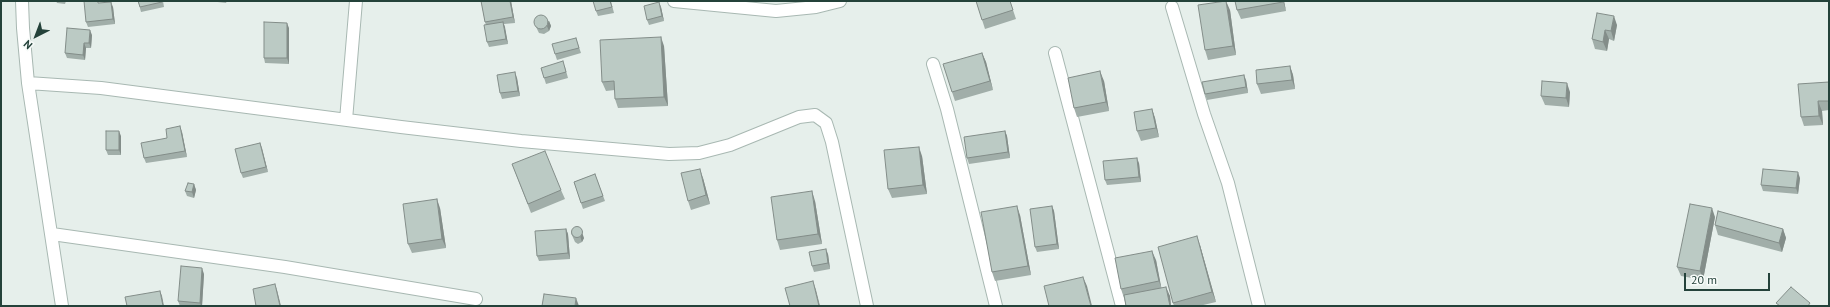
<!DOCTYPE html>
<html>
<head>
<meta charset="utf-8">
<style>
  body { margin:0 }
  #map { position:relative; width:1830px; height:307px; overflow:hidden; background:#e6efeb; font-family:"PT Sans",sans-serif }
  canvas { display:block }
  .frame { position:absolute; inset:0; border:2px solid #24423a; pointer-events:none }
  .north { position:absolute; left:16px; top:16px; width:40px; height:40px; -webkit-text-stroke:3px #f7fbf9; paint-order:stroke; rotate:222deg; font-size:11px; font-weight:700; line-height:16px; text-align:center; color:#24423a }
  .north::after { content:''; display:block; margin:auto; width:14px; height:18px; background:#24423a; clip-path:polygon(50% 0,100% 100%,50% 72%,0 100%) }
  .scale { position:absolute; left:1684px; top:273px; width:86px; height:18px; box-sizing:border-box; border:2px solid #24423a; border-top:0; padding-left:5px; font-size:12px; line-height:14px; white-space:nowrap; color:#24423a; -webkit-text-stroke:3px #f7fbf9; paint-order:stroke }
</style>
</head>
<body>
<div id="map">
<canvas width="1830" height="307"></canvas>
<div class="frame"></div>
<div class="north">N</div>
<div class="scale">20 m</div>
</div>
<script>
const ctx = document.querySelector('canvas').getContext('2d');
ctx.lineJoin = 'round';
function shape(rows) {
  const path = new Path2D();
  for (const r of rows) {
    if (r.length === 3) {
      path.moveTo(r[0] + r[2], r[1]);
      path.arc(r[0], r[1], r[2], 0, 2 * Math.PI);
      continue;
    }
    path.moveTo(r[0], r[1]);
    for (let i = 2; i < r.length; i += 2) path.lineTo(r[i], r[i + 1]);
  }
  return path;
}
function strokePath(path, color, width, dash) {
  ctx.strokeStyle = color;
  ctx.lineWidth = width;
  ctx.lineCap = dash ? 'butt' : 'round';
  ctx.setLineDash(dash || []);
  ctx.stroke(path);
}
function fill(path, color) {
  ctx.fillStyle = color;
  ctx.fill(path, 'evenodd');
}
const minor = shape([
  [22,1,23,28,28,83,62,306],
  [674,1,776,11,816,7,840,1],
  [1172,7,1204,114,1228,183,1259,306],
  [1055,53,1122,306],
  [933,64,947,109,996,306],
  [28,83,101,88,401,127,521,141,669,154,699,153,730,145,799,117,815,115,826,123,832,142,867,306],
  [346,120,356,1],
  [52,234,285,267,476,299]
]);
strokePath(minor, '#a8b8b2', 14);
strokePath(minor, '#fff', 12);
fill(shape([
  [56,1,66,1,65,4,57,3],
  [138,1,163,1,164,7,141,12],
  [209,1,227,1,226,3],
  [481,1,511,1,515,23,504,24,508,44,489,47,487,42,486,25,485,22],
  [611,1,614,13,598,16,596,11],
  [976,1,1010,1,1016,19,985,29],
  [1235,1,1284,1,1286,11,1241,19,1237,10],
  [100,3,113,7,115,24,88,27,86,22],
  [661,7,664,21,649,25,647,20],
  [1230,10,1236,55,1208,60,1205,50],
  [1597,13,1617,25,1614,41,1609,39,1607,51,1595,49,1592,39],
  [549,21,551,26,549,31,544,34,539,33,537,29,535,24],
  [289,28,289,64,265,63,264,58],
  [92,35,91,48,86,48,85,60,67,58,65,53],
  [576,38,581,53,557,60,555,54],
  [664,46,668,106,618,108,615,99,615,90,606,91,602,82],
  [982,53,986,62,993,90,955,101,952,92],
  [1290,66,1293,75,1295,89,1261,94,1257,84],
  [565,67,568,78,546,84,541,68],
  [517,78,520,96,502,99,500,93],
  [1246,80,1248,93,1207,100,1205,94],
  [1104,81,1109,111,1077,117,1074,108],
  [1829,82,1829,110,1822,111,1823,125,1804,126,1801,117],
  [1570,92,1569,107,1545,105,1541,96],
  [1152,109,1155,118,1159,137,1141,141,1137,131],
  [1005,131,1007,136,1010,158,969,164,967,158],
  [182,132,187,157,146,163,144,158,167,138],
  [121,136,121,155,108,155,106,150],
  [260,143,268,172,243,178,241,173],
  [922,156,927,194,892,198,888,189],
  [1139,163,1141,182,1107,185,1105,180],
  [512,164,561,190,565,199,531,213],
  [595,174,605,201,583,209,574,182],
  [703,178,710,204,691,210,688,201],
  [1800,178,1798,194,1763,191,1761,185],
  [194,184,196,190,194,198,187,196,185,191],
  [815,201,822,244,780,250,777,240],
  [1052,206,1054,211,1059,249,1037,252,1035,247],
  [440,208,446,248,412,253,408,244],
  [1020,215,1031,275,995,281,992,272],
  [1715,217,1703,280,1681,276,1677,267],
  [1715,225,1783,229,1786,238,1782,252,1718,235],
  [566,229,568,234,570,259,539,261,537,256],
  [571,233,584,238,582,242,578,244,575,242],
  [1200,245,1216,302,1199,306,1174,306,1173,303],
  [828,254,830,269,814,272,812,266],
  [1156,260,1161,288,1170,296,1171,306,1126,306,1124,298,1121,289],
  [204,274,202,306,180,306,178,301]
]), '#a1aea9');
fill(shape([
  [510,1,511,1,515,23,513,17],
  [1226,1,1230,10,1236,55,1233,46],
  [1283,1,1284,1,1286,11],
  [111,2,113,7,115,24,113,19],
  [659,2,661,7,664,21,662,16],
  [1614,16,1617,25,1614,41,1611,31],
  [549,21,551,26,549,31,547,26],
  [503,22,505,27,508,44,506,39],
  [287,23,289,28,289,64,287,58],
  [90,30,92,35,91,48,89,43],
  [1605,30,1609,39,1607,51,1603,42],
  [661,37,664,46,668,106,664,97],
  [84,43,86,48,85,60,83,55],
  [982,53,986,62,993,90,990,81],
  [1290,66,1293,75,1295,89,1292,80],
  [1100,71,1104,81,1109,111,1106,102],
  [515,72,517,78,520,96,518,91],
  [1244,75,1246,80,1248,93,1246,87],
  [1567,83,1570,92,1569,107,1566,98],
  [1818,101,1822,111,1823,125,1819,116],
  [1152,109,1155,118,1159,137,1156,128],
  [180,126,182,132,187,157,185,151],
  [119,131,121,136,121,155,119,150],
  [1005,131,1007,136,1010,158,1008,152],
  [260,143,262,148,268,172,266,167],
  [919,147,922,156,927,194,923,185],
  [1137,158,1139,163,1141,182,1139,177],
  [700,169,703,178,710,204,706,195],
  [1798,172,1800,178,1798,194,1796,188],
  [194,184,196,190,194,198,192,192],
  [812,191,815,201,822,244,818,234],
  [437,199,440,208,446,248,442,239],
  [1017,206,1020,215,1031,275,1028,266],
  [1052,206,1054,211,1059,249,1057,244],
  [1712,208,1715,217,1703,280,1700,271],
  [566,229,568,234,570,259,568,253],
  [1783,229,1786,238,1782,252,1779,243],
  [582,232,584,238,582,242,580,236],
  [1197,236,1200,245,1216,302,1212,292],
  [826,249,828,254,830,269,828,263],
  [1152,251,1156,260,1162,291,1159,281],
  [202,268,204,274,202,306,201,306,200,303],
  [1083,277,1087,286,1092,306,1091,306],
  [813,281,816,290,820,306,819,306],
  [275,284,277,290,281,306,280,306],
  [1166,287,1170,296,1171,306,1170,306],
  [160,291,162,296,164,306,163,306],
  [576,298,579,306,575,306]
]), '#838d89');
const building = shape([
  [84,1,98,1,98,3,111,2,113,19,86,22,84,1],
  [138,1,162,1,162,2,140,7,138,1],
  [481,1,510,1,513,17,485,22,481,1],
  [593,1,610,1,612,7,596,11,593,1],
  [976,1,1010,1,1013,10,982,20,976,1],
  [1226,1,1233,46,1205,50,1198,5,1226,1],
  [1235,1,1283,1,1283,2,1237,10,1235,1],
  [659,2,662,16,647,20,644,6,659,2],
  [1597,13,1614,16,1611,31,1605,30,1603,42,1592,39,1597,13],
  [541,22,7],
  [264,22,287,23,287,58,264,58,264,22],
  [503,22,506,39,487,42,484,25,503,22],
  [67,28,90,30,89,43,84,43,83,55,65,53,67,28],
  [661,37,664,97,615,99,614,81,602,82,600,40,661,37],
  [576,38,579,48,555,54,552,44,576,38],
  [982,53,990,81,952,92,943,64,982,53],
  [563,61,566,72,544,78,541,68,563,61],
  [1290,66,1292,80,1257,84,1256,70,1290,66],
  [1100,71,1106,102,1074,108,1068,78,1100,71],
  [515,72,518,91,500,93,497,75,515,72],
  [1244,75,1246,87,1205,94,1202,82,1244,75],
  [1542,81,1567,83,1566,98,1541,96,1542,81],
  [1829,82,1829,101,1818,101,1819,116,1801,117,1798,84,1829,82],
  [1152,109,1156,128,1137,131,1134,112,1152,109],
  [180,126,185,151,144,158,141,143,167,138,166,129,180,126],
  [106,131,119,131,119,150,106,150,106,131],
  [1005,131,1008,152,967,158,964,137,1005,131],
  [260,143,266,167,241,173,235,149,260,143],
  [919,147,923,185,888,189,884,150,919,147],
  [545,151,561,190,528,204,512,164,545,151],
  [1137,158,1139,177,1105,180,1103,161,1137,158],
  [700,169,706,195,688,201,681,173,700,169],
  [1763,169,1798,172,1796,188,1761,185,1763,169],
  [595,174,603,196,581,203,574,182,595,174],
  [188,183,194,184,192,192,185,191,188,183],
  [812,191,818,234,777,240,771,197,812,191],
  [437,199,442,239,408,244,403,204,437,199],
  [1690,204,1712,208,1700,271,1677,267,1690,204],
  [1017,206,1028,266,992,272,981,212,1017,206],
  [1052,206,1057,244,1035,247,1030,209,1052,206],
  [1718,211,1783,229,1779,243,1715,225,1718,211],
  [577,232,5.5],
  [566,229,568,253,537,256,535,231,566,229],
  [1197,236,1212,292,1173,303,1158,247,1197,236],
  [826,249,828,263,812,266,809,252,826,249],
  [1152,251,1159,281,1121,289,1115,258,1152,251],
  [181,266,202,268,200,303,178,301,181,266],
  [1083,277,1091,306,1049,306,1044,286,1083,277],
  [813,281,819,306,790,306,785,288,813,281],
  [275,284,280,306,256,306,253,289,275,284],
  [1166,287,1170,306,1126,306,1124,295,1166,287],
  [1791,287,1810,303,1808,306,1780,306,1776,303,1791,287],
  [160,291,163,306,127,306,125,297,160,291],
  [544,294,576,298,575,306,542,306,544,294]
]);
fill(building, '#bbcac4');
strokePath(building, '#838d89', 1);
</script>
</body>
</html>
